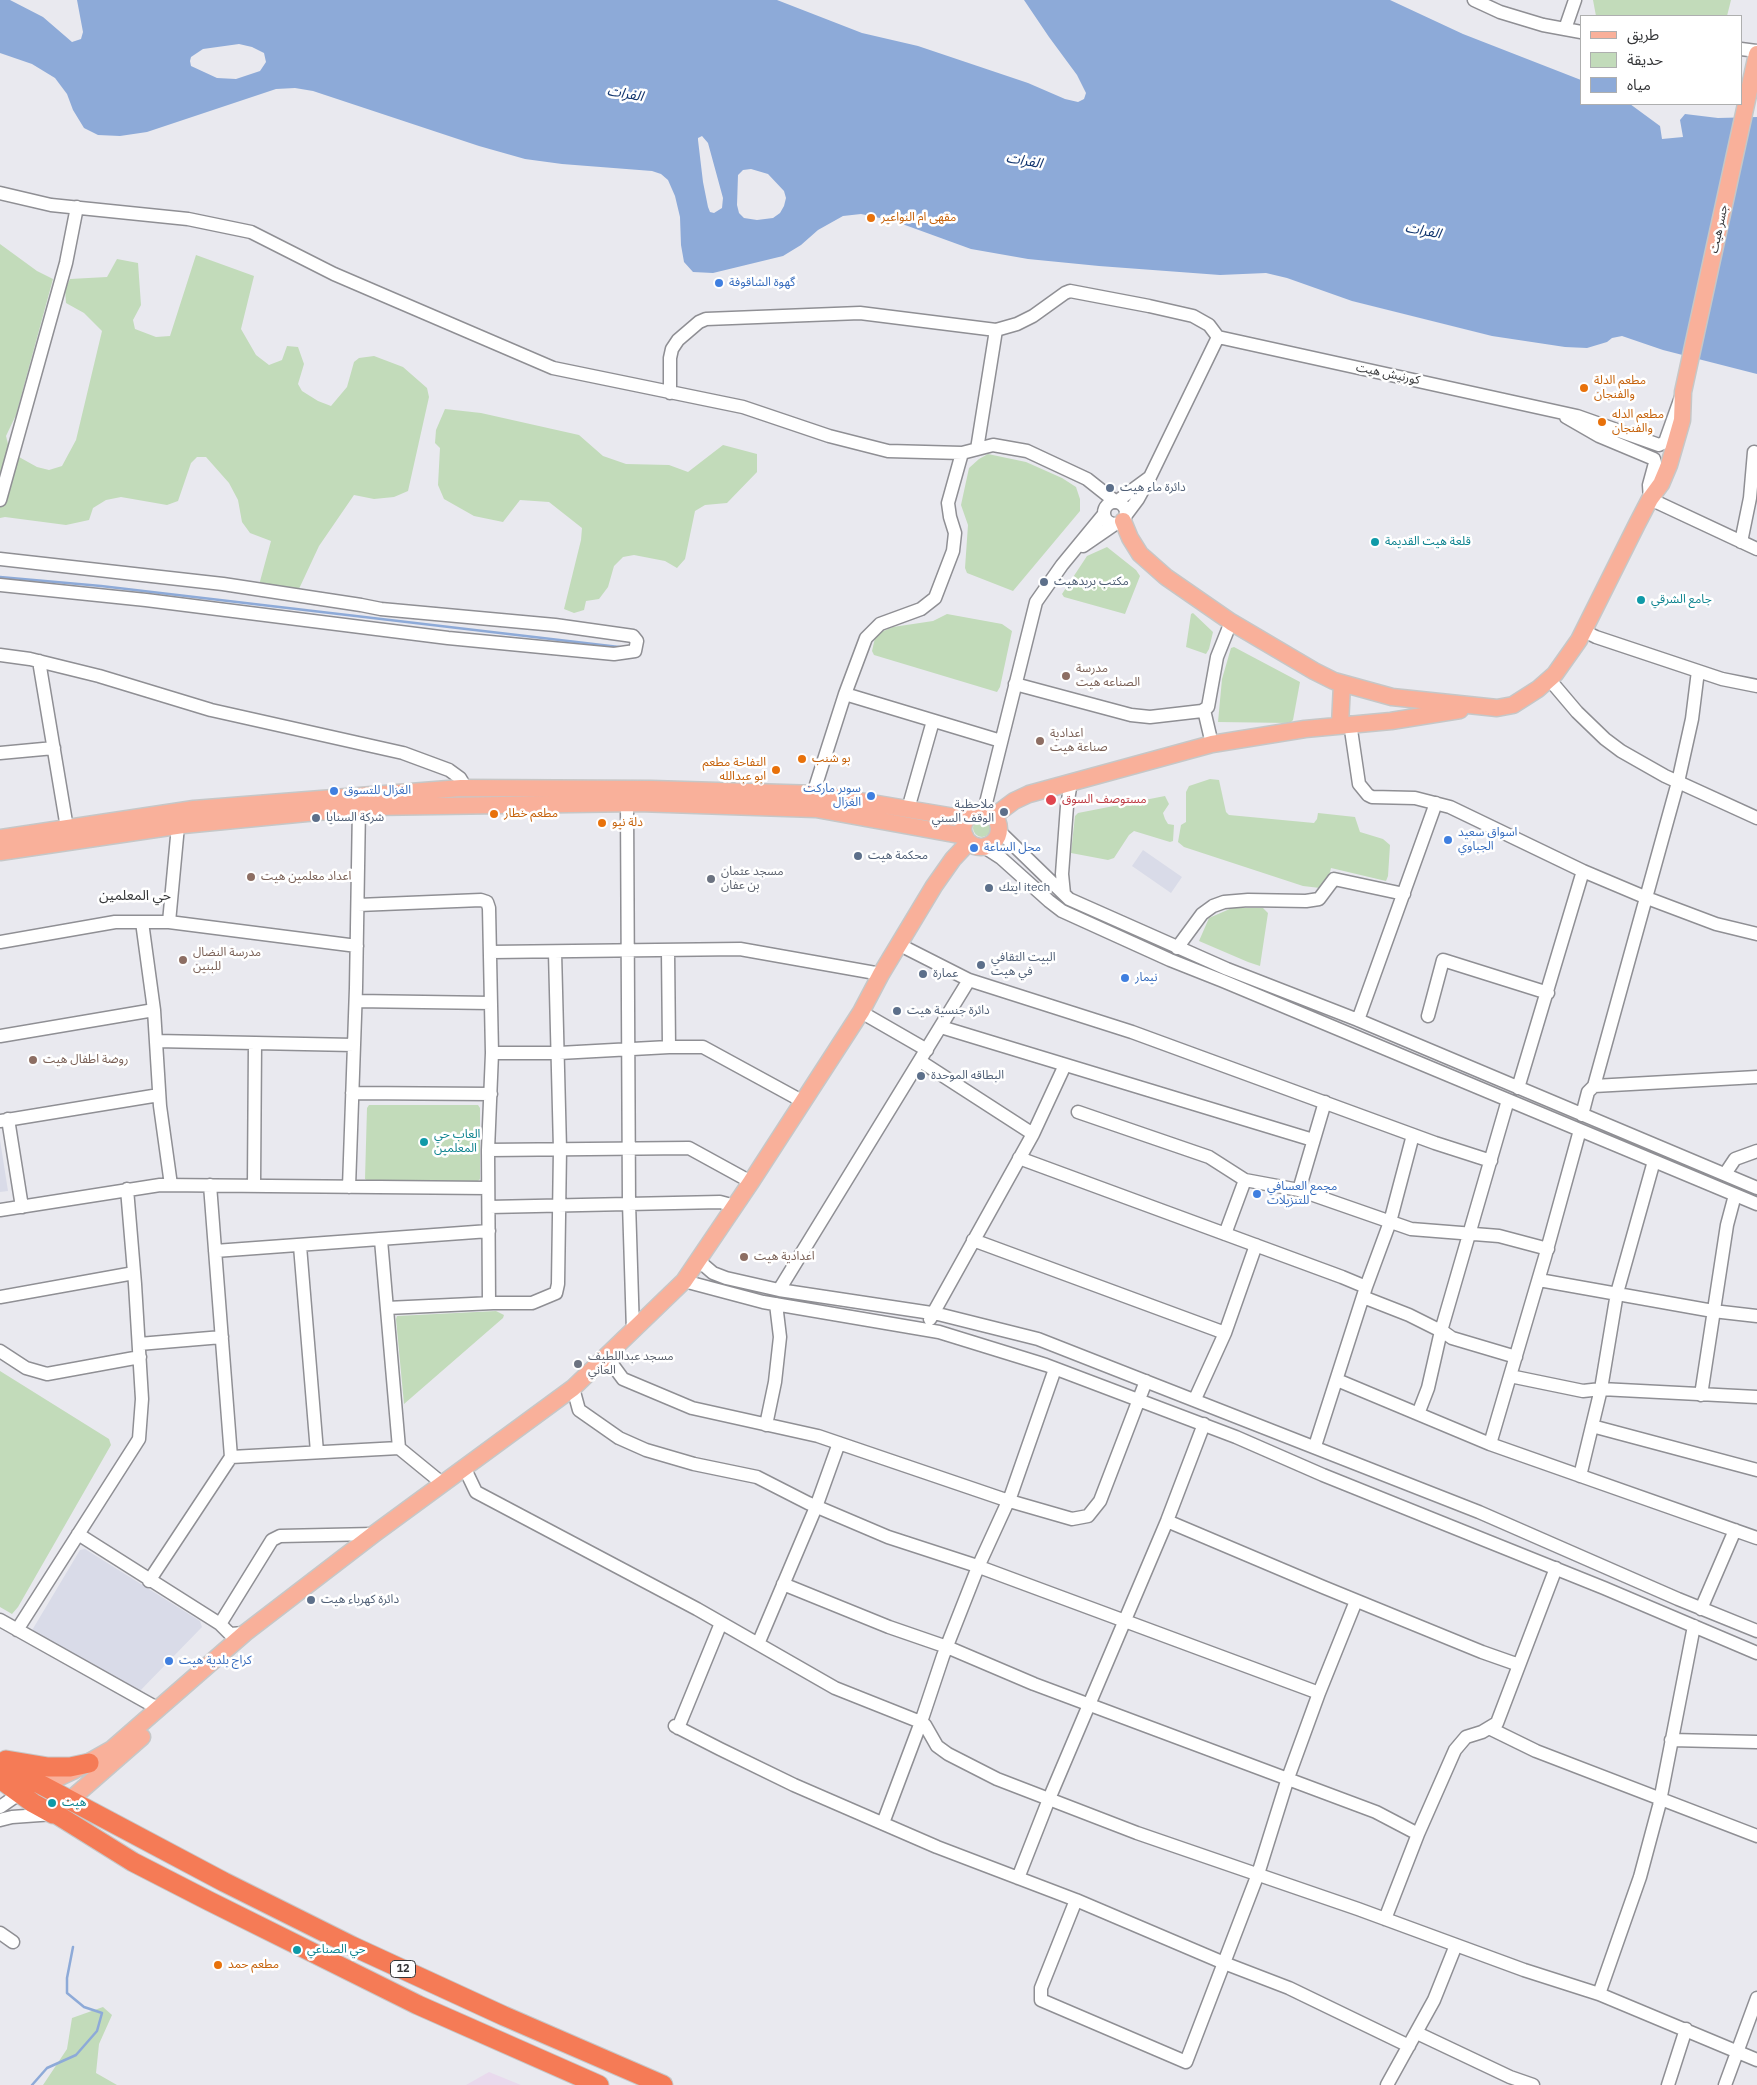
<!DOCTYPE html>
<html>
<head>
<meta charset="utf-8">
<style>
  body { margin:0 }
  #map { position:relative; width:1757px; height:2085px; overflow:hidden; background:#e9e9ef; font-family:"IBM Plex Sans","Noto Sans Arabic",sans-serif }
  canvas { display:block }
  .legend { position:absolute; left:1580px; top:15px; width:162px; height:90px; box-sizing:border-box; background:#fff; border:1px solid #aeafaf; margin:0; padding:6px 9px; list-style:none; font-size:15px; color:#353638 }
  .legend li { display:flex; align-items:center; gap:10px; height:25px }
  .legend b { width:25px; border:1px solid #aeafaf }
</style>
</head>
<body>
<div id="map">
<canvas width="1757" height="2085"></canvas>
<ul class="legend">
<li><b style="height:6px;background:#f9b09a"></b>طريق</li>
<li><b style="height:14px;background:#c2dbba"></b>حديقة</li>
<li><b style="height:14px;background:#8daad8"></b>مياه</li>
</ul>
</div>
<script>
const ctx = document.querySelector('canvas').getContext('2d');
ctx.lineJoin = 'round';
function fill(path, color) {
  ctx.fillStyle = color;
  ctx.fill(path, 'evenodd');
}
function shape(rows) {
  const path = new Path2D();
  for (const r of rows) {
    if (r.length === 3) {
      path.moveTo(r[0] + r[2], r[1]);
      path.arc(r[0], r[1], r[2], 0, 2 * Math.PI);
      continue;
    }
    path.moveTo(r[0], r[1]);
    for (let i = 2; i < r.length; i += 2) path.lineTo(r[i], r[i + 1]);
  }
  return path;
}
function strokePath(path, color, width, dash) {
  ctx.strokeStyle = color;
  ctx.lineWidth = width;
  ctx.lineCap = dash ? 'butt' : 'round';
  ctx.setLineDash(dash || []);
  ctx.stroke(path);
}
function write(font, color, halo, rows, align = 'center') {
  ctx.font = font + ' "IBM Plex Sans","Noto Sans Arabic",sans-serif';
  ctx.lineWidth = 5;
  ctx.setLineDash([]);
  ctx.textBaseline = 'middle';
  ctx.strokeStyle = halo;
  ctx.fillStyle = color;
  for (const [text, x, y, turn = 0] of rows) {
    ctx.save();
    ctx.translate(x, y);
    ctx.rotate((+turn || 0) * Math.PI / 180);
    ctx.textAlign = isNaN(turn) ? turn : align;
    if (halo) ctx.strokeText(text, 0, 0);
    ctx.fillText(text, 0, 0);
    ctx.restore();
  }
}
fill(shape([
  [489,2072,521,2085,466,2085]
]), '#e9daed');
fill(shape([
  [1143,850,1182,877,1171,893,1132,866],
  [0,1140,8,1191,0,1192],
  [85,1549,200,1621,202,1627,136,1695,31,1632,80,1550]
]), '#d9dbe8');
fill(shape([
  [1593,0,1731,0,1727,16,1596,16],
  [0,244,37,271,53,279,16,415,6,436,10,452,37,467,49,470,62,466,76,440,102,331,84,313,66,303,65,289,70,279,107,277,117,259,138,263,141,305,133,320,135,329,156,337,170,336,196,255,254,276,241,329,256,355,269,365,282,360,287,346,298,347,304,364,298,384,302,391,318,401,331,406,347,387,354,362,359,358,374,356,403,367,427,388,429,397,408,491,394,497,374,499,354,495,319,546,298,591,259,585,271,541,250,533,242,522,238,500,229,483,206,457,197,457,191,463,178,501,167,505,121,497,106,500,93,508,89,520,66,525,5,517,0,518],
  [445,409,481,413,579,435,603,456,626,464,669,465,688,472,723,445,757,454,757,472,727,503,705,505,695,511,685,559,677,568,665,561,634,555,623,557,614,566,608,587,599,599,586,601,584,610,574,613,564,609,581,540,582,528,549,502,520,500,503,522,474,516,444,499,438,485,440,448,435,443,436,430],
  [988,454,1026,462,1062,478,1076,487,1080,499,1080,511,1013,591,967,573,965,568,968,525,961,505,969,468,979,459],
  [1107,547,1136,570,1140,576,1125,614,1064,597,1062,594,1087,556],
  [1193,613,1213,632,1209,649,1206,654,1186,647,1191,614],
  [947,614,1002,624,1012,631,1000,687,997,692,874,655,872,651,875,638,881,632,893,627,933,621],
  [1234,647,1300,682,1293,720,1290,723,1218,722,1222,679,1231,648],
  [1210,779,1219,780,1226,812,1229,815,1314,823,1317,819,1318,813,1355,817,1360,832,1383,839,1390,845,1388,876,1386,881,1331,868,1328,880,1320,888,1303,886,1184,847,1178,842,1181,825,1186,822,1186,792,1189,786],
  [1165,796,1169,804,1163,813,1165,819,1168,824,1174,825,1173,841,1170,842,1134,831,1129,835,1114,858,1108,860,1071,853,1075,816,1078,813],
  [982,828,9],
  [1232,908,1263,908,1268,913,1260,966,1248,962,1199,941,1209,918],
  [369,1105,478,1105,480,1108,480,1179,478,1181,368,1181,365,1179,367,1108],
  [496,1311,504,1315,503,1318,404,1404,396,1319,397,1316],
  [0,1371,109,1439,111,1445,18,1607,12,1614,0,1607],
  [103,2007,112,2015,99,2044,96,2073,117,2085,43,2085,67,2049,72,2018]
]), '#c2dbba');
fill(shape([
  [0,0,10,0,43,17,72,42,81,39,83,32,77,0,777,0,862,33,918,46,1028,83,1065,99,1078,102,1084,99,1086,93,1077,75,1049,37,1024,0,1390,0,1463,34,1581,80,1581,104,1630,104,1660,126,1662,139,1683,137,1680,120,1685,114,1718,118,1757,117,1757,374,1663,350,1622,336,1612,338,1607,342,1587,348,1565,347,1492,336,1352,301,1287,278,1266,273,1220,275,1099,266,1028,259,971,249,894,221,861,214,843,216,818,230,801,245,783,256,713,273,693,272,684,262,681,245,680,217,675,196,668,180,661,174,652,171,562,164,525,159,479,146,313,91,295,88,276,89,147,132,120,136,98,135,84,128,73,110,67,94,55,78,32,64,0,53],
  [239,44,252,47,264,53,266,62,260,71,236,79,217,78,191,66,190,61,191,57,203,49],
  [702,136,708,143,723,198,722,208,714,213,710,212,708,207,703,182,698,140,698,138],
  [751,169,768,174,784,191,786,198,784,206,780,213,773,218,757,220,744,218,739,213,737,205,738,175,743,170]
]), '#8daad8');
strokePath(shape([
  [0,577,101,586,619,647],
  [32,2085,47,2068,76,2055,97,2031,102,2013,84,2007,67,1993,67,1978,73,1947]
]), '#8daad8', 2.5);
const minor = shape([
  [1474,0,1500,12,1543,25,1581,32],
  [1565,29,1575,0],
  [1741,49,1757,51],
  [0,193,51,205,188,219,251,232,334,274,553,368,743,407,829,436,888,451,962,453,993,445,1027,451,1087,479,1116,502,1150,477],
  [1218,337,1577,416,1659,445,1665,442,1681,397],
  [670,393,670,358,672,349,678,340,699,322,706,319,860,313,996,330],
  [1566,417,1599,436,1654,459,1655,463,1649,485,1650,499,1757,549],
  [977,449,996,330,1017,324,1033,316,1065,293,1070,291,1149,306,1193,316,1209,325,1218,337],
  [0,500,66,263,77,207],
  [1115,513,11],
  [1126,515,1138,499,1150,477,1218,337],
  [1741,542,1750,498,1754,452],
  [1083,546,1115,524],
  [0,559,223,584,361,605,381,609,555,625,633,636,637,641,635,651,614,654,448,638,146,600,0,585],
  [1584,631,1596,637,1722,679,1757,686],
  [0,655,30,659,99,676,211,710,403,753,449,770,460,778,466,788],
  [39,661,67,828],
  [1549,679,1577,712,1605,739,1621,751,1665,776,1757,818],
  [1015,684,1131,715,1150,717,1202,711,1208,707,1217,657,1231,622],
  [845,694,1001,741],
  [1204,710,1212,744],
  [1350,723,1359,784,1368,795,1372,797,1415,798,1450,807,1583,871,1647,898,1716,924,1757,934],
  [0,753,54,748],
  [813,794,845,694,866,638,880,624,921,609,935,598,953,551,955,533,950,517,948,503,962,453],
  [627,803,629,1203,633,1331],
  [908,809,933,721],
  [984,811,1036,602,1062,565,1104,514],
  [999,831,1069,899,1227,969,1358,1020,1757,1188],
  [984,847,1001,858,1049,901,1062,911,1170,960,1223,981,1757,1204],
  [1064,894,1062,874,1067,806,1071,782],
  [358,905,481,900,487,902,489,908,492,1053,488,1150,489,1303],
  [142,922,154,1010,160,1106,171,1185],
  [169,922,178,826],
  [0,942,115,922,169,922,357,946],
  [898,944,969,980,1132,1032,1435,1143,1491,1161],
  [1177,948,1202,914,1213,906,1224,902,1248,900,1306,901,1319,899,1334,879,1404,894],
  [668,951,669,1047],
  [491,952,740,949,881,974],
  [356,1001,491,1003],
  [861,1012,927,1050],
  [1428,1016,1443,960,1548,993],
  [1358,1020,1436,803],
  [941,1027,1313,1140],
  [0,1036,154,1010],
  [156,1041,354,1045],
  [492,1053,559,1053,669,1047,703,1047,802,1101],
  [920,1061,1033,1134],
  [1594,1086,1757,1077],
  [1518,1088,1583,871],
  [352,1093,491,1094],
  [1078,1112,1209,1157,1245,1180,1299,1190,1411,1229,1499,1236,1548,1249],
  [1582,1115,1588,1092,1594,1086,1678,782,1692,719,1698,671],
  [8,1119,22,1207],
  [0,1121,159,1095],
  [488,1150,689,1148,751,1182],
  [1019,1158,1342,1277,1366,1287],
  [1725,1174,1735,1159,1757,1151],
  [254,1185,255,1043],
  [349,1187,356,988,359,807],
  [1299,1190,1325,1102],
  [489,1207,720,1202,735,1206],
  [0,1210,160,1185,488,1188],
  [1225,1234,1245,1180],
  [381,1240,399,1448],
  [973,1240,1225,1333],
  [300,1246,317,1452],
  [215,1251,489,1231],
  [699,1261,713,1273,726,1278,779,1290,938,1314,1038,1339,1479,1512,1678,1599,1757,1631],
  [1539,1280,1713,1311,1757,1316],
  [684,1281,763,1302,939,1332,1046,1365,1236,1437,1323,1475,1604,1588,1757,1653],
  [779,1290,969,980],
  [0,1297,134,1273],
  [1363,1297,1409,1315,1445,1333,1452,1338,1516,1357],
  [387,1308,493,1303,532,1303,556,1293,558,1284,560,1149,555,952],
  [930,1319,1033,1134,1065,1065],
  [139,1344,222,1337],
  [0,1351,26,1368,47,1374,140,1357],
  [606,1356,623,1379,692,1408,818,1436,1006,1500,1072,1519,1088,1516,1100,1501,1146,1381],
  [1510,1376,1583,1391,1601,1389,1757,1397],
  [1337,1380,1490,1444,1757,1538],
  [573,1388,579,1410,619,1438,646,1450,694,1464,757,1477,808,1503,888,1537,974,1565,1319,1693],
  [1701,1395,1727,1225,1735,1195],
  [1195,1399,1225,1333,1256,1245],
  [1418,1414,1428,1388,1441,1331,1508,1100],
  [766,1425,775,1382,780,1337,776,1304],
  [1592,1426,1757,1470],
  [1490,1444,1545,1257,1580,1130],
  [1315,1446,1366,1287,1390,1222,1413,1135],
  [231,1457,399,1448,443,1484],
  [465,1469,476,1492,697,1609,835,1688,918,1721,925,1725,937,1746,948,1754,997,1779,1137,1833,1358,1909,1524,1970,1599,1994,1757,2060],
  [1580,1476,1601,1389,1617,1293,1654,1161],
  [1167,1521,1323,1587,1482,1652,1519,1665],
  [78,1534,220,1624,230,1634,245,1633],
  [149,1581,231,1457,210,1185],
  [783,1584,889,1627,947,1647,1034,1684,1376,1812,1418,1834],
  [1701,1609,1735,1530],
  [0,1620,157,1708],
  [220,1624,272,1540,280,1536,374,1534],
  [17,1630,139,1439,142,1399,135,1284,127,1189],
  [758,1644,816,1507,839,1443],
  [675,1726,720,1749,794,1785,937,1847,1076,1900,1224,1963,1289,1988,1409,2046],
  [678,1728,721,1623],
  [1489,1728,1536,1751,1757,1836],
  [1671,1740,1757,1742],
  [0,1807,13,1798,27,1792],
  [0,1820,12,1817,54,1814],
  [883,1823,921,1722,943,1656,978,1567,1011,1495,1055,1369],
  [1018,1878,1049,1799,1167,1521,1204,1424],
  [1076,1900,1041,1988,1041,2000,1186,2062,1258,1874,1288,1778,1319,1693,1356,1601],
  [1385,1919,1418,1834,1455,1750,1466,1737,1482,1732,1497,1723,1556,1568],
  [0,1933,13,1942],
  [1599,1994,1640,1877,1659,1806,1694,1626],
  [1417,2033,1510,2077,1533,2085],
  [1387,2085,1434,2000,1456,1945],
  [1668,2085,1686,2029],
  [1725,2085,1757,1998]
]);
const major = shape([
  [1123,521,1130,538,1140,554,1166,577,1231,622,1314,671,1334,681,1392,697,1497,708,1513,705,1538,689,1555,674,1579,640,1637,524,1650,499,1661,484,1669,465,1682,420,1683,392,1757,54],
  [1340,725,1342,684],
  [981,829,18],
  [994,816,1014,801,1029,794,1212,744,1305,729,1391,721,1460,710],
  [0,838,194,809,461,788,651,789,818,794,967,819],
  [0,852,183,825,369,807,638,803,816,809,965,836],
  [43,1785,73,1771,112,1749,245,1633,374,1534,573,1388,684,1281,751,1182,861,1012,881,974,934,886,953,859,969,842],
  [70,1800,142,1737]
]);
const highway = shape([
  [6,1760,48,1767,70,1767,89,1763],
  [0,1763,224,1882,352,1946,504,2016,663,2085],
  [0,1779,33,1803,53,1814,56,1814,133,1862,209,1901,418,2005,599,2085]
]);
strokePath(minor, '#8f8f94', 15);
strokePath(major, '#c6c7c7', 19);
strokePath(highway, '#c6c7c7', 21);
strokePath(minor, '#fff', 12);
strokePath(major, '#f9b09a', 16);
strokePath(highway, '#f57b56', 19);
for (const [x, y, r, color] of [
  [871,218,5,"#e8710a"],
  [719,283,5,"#3f7fe0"],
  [1584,388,5,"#e8710a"],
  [1602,422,5,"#e8710a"],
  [1110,488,5,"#5c6f8a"],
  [1375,542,5,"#0f9aa8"],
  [1044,582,5,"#5c6f8a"],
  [1641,600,5,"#0f9aa8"],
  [1066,676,5,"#8d6e63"],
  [1040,741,5,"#8d6e63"],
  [802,759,5,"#e8710a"],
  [776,770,5,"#e8710a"],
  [334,791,5,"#3f7fe0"],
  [871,796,5,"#3f7fe0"],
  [1051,800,6,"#e0444e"],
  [1004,812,5,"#5c6f8a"],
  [494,814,5,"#e8710a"],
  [316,818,5,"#5c6f8a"],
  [602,823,5,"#e8710a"],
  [1448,840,5,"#3f7fe0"],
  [974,848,5,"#3f7fe0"],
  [858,856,5,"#5c6f8a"],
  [251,877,5,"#8d6e63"],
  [711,879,5,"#6b7280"],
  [989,888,5,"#5c6f8a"],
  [183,960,5,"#8d6e63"],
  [981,965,5,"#5c6f8a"],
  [923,974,5,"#5c6f8a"],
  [1125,978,5,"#3f7fe0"],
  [897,1011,5,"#5c6f8a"],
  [33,1060,5,"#8d6e63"],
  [921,1076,5,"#5c6f8a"],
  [424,1142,5,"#0f9aa8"],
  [1257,1194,5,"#3f7fe0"],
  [744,1257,5,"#8d6e63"],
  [578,1364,5,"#6b7280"],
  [311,1600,5,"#5c6f8a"],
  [169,1661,5,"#3f7fe0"],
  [52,1803,5,"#0f9aa8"],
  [297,1950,5,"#0f9aa8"],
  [218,1965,5,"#e8710a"]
]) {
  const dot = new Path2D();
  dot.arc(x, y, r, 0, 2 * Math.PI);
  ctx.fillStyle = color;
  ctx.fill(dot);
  strokePath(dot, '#fff', 2);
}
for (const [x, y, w] of [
  [403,1969,25]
]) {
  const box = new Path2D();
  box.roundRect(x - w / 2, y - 8.5, w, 17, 4);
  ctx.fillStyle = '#fff';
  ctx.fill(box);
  strokePath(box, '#353638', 1);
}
write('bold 11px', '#353638', null, [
  ["12",403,1969]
]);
write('12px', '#c56008', '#fff', [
  ["مقهى ام النواعير",881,218],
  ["مطعم الدلة",1594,381],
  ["والفنجان",1594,395],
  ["مطعم الدله",1612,415],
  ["والفنجان",1612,429],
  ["بو شنب",812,759],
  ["التفاحة مطعم",766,763,"right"],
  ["ابو عبدالله",766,777,"right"],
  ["مطعم خطار",504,814],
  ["دلة نيو",612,823],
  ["مطعم حمد",228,1965]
], 'left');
write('12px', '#353638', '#fff', [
  ["جسر هيت",1719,229,-78],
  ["كورنيش هيت",1388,374,12]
]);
write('12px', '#366cbe', '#fff', [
  ["گهوة الشاقوفة",729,283],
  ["سوبر ماركت",861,789,"right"],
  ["الغزال",861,803,"right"],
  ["الغزال للتسوق",344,791],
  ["اسواق سعيد",1458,833],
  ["الجباوي",1458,847],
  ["محل الساعة",984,848],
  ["نيمار",1135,978],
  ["مجمع العسافي",1267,1187],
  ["للتنزيلات",1267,1201],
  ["كراج بلدية هيت",179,1661]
], 'left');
write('12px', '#4e5e75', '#fff', [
  ["دائرة ماء هيت",1120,488],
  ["مكتب بريدهيت",1054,582],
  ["ملاحظية",994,805,"right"],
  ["الوقف السني",994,819,"right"],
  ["شركة السنايا",326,818],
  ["محكمة هيت",868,856],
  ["ايتك itech",999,888],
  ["البيت الثقافي",991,958],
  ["في هيت",991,972],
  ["عمارة",933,974],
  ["دائرة جنسية هيت",907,1011],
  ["البطاقه الموحدة",931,1076],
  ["دائرة كهرباء هيت",321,1600]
], 'left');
write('12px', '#0d838f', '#fff', [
  ["قلعة هيت القديمة",1385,542],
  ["جامع الشرقي",1651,600],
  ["العاب حي",434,1135],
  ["المعلمين",434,1149],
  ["هيت",62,1803],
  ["حي الصناعي",307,1950]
], 'left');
write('12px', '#785e54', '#fff', [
  ["مدرسة",1076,669],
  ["الصناعه هيت",1076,683],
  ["اعدادية",1050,734],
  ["صناعة هيت",1050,748],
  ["اعداد معلمين هيت",261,877],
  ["مدرسة النضال",193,953],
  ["للبنين",193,967],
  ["روضة اطفال هيت",43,1060],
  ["اعدادية هيت",754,1257]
], 'left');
write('12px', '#be3a42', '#fff', [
  ["مستوصف السوق",1062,800]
], 'left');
write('12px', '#5b616d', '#fff', [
  ["مسجد عثمان",721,872],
  ["بن عفان",721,886],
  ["مسجد عبداللطيف",588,1357],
  ["العاني",588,1371]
], 'left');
write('italic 14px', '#163971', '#fff', [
  ["الفرات",625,94,10],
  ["الفرات",1024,161,10],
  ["الفرات",1423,231,11]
]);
write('14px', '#353638', '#fff', [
  ["حي المعلمين",135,896]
]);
</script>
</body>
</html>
